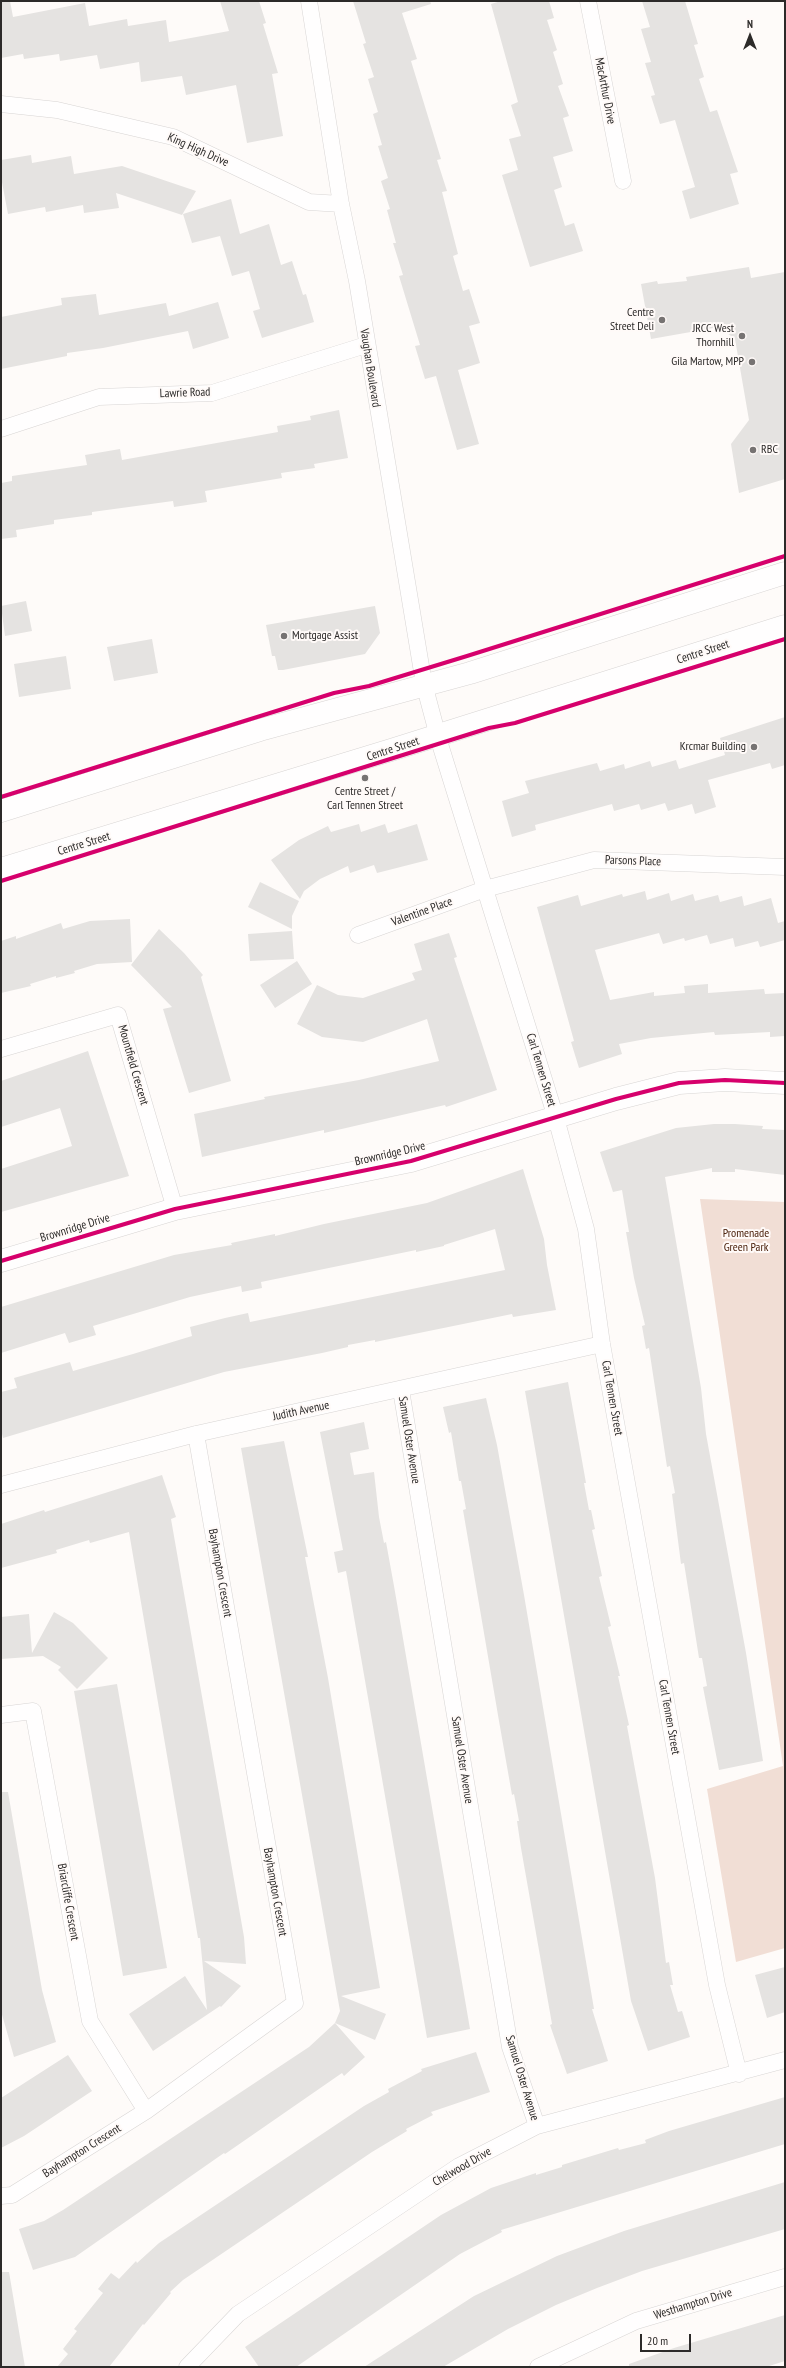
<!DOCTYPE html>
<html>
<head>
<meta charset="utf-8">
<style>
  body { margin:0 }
  #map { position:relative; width:786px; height:2368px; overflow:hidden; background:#fefbf9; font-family:"PT Sans Narrow",sans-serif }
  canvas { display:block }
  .frame { position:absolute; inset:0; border:2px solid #2c2a29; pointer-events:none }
  .north { position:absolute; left:730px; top:16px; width:40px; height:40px; -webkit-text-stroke:3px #fffaf8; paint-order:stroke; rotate:0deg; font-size:11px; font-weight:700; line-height:16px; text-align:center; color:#2c2a29 }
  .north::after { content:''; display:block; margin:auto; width:14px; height:18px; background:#2c2a29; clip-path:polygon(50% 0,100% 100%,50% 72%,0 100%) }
  .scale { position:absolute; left:640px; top:2334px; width:51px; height:18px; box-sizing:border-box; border:2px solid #2c2a29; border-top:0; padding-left:5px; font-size:12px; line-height:14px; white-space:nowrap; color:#2c2a29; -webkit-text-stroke:3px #fffaf8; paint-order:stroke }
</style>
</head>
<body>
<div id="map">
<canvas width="786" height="2368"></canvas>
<div class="frame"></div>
<div class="north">N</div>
<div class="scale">20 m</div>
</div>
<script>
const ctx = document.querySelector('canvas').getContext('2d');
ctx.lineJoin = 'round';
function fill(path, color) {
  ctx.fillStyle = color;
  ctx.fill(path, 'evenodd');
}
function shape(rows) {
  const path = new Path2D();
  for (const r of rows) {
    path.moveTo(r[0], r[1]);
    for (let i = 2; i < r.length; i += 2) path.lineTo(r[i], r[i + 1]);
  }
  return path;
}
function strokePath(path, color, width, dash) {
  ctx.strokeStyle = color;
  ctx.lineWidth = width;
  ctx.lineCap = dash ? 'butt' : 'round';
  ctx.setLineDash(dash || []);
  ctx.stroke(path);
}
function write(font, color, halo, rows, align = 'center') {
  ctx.font = font + ' "PT Sans Narrow",sans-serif';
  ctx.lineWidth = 4;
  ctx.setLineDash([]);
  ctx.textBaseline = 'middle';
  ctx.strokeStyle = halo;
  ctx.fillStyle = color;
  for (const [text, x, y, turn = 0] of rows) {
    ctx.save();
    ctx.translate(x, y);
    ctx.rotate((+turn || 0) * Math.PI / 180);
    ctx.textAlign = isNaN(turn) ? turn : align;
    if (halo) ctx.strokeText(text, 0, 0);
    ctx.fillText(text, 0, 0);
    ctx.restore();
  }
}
fill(shape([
  [700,1199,785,1202,785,1948,736,1962,707,1789,783,1766]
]), '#f1ded5');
fill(shape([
  [1,1,10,1,13,17,85,3,89,26,127,19,128,26,166,20,169,42,229,31,220,1,259,1,266,23,263,24,278,73,272,74,283,136,247,143,236,85,186,95,182,76,141,82,139,62,100,69,97,55,60,61,59,54,24,59,23,54,1,58],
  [353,1,430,1,431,4,402,13,417,59,411,61,441,159,437,160,447,191,442,192,458,254,453,256,463,291,469,289,480,323,469,326,480,363,458,370,479,444,457,450,436,376,425,379,415,346,420,345,399,276,403,275,393,243,396,243,387,210,390,209,381,181,388,178,378,146,382,145,373,114,378,112,368,79,374,77,363,44,366,43],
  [501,1,549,1,554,18,547,20,557,50,553,52,563,84,558,86,569,116,563,118,573,151,553,157,562,187,554,190,565,226,574,223,583,251,530,267,502,175,518,170,509,139,521,136,511,105,518,102,491,4],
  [642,1,685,1,698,44,694,45,704,77,699,79,710,112,717,110,738,172,730,174,739,204,690,219,682,191,695,187,675,120,660,124,651,96,655,95,645,63,651,62,641,29,650,27],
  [31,155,32,163,71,156,74,174,122,166,196,191,182,215,116,193,119,208,84,213,83,205,46,212,45,207,8,214,1,177,1,160],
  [231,199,240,234,269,224,281,265,292,261,303,295,306,294,314,322,262,338,253,311,260,309,249,271,232,276,220,236,192,243,183,214],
  [749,267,751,278,785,272,785,479,739,493,731,444,749,420,735,339,719,327,651,339,641,284,657,281,658,284,687,281,686,277],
  [96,294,99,315,166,303,169,316,218,302,229,338,193,349,188,331,103,348,67,353,67,356,1,369,1,317,62,305,61,298],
  [339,410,348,458,314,464,315,468,281,473,282,478,205,491,207,502,174,507,173,501,92,512,92,515,54,520,54,524,16,530,17,537,1,539,1,483,12,481,12,476,87,465,85,455,120,449,122,460,278,432,277,426,311,420,310,416],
  [26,601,32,631,5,636,1,606],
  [375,606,380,633,365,654,283,670,278,670,275,656,272,656,266,625],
  [152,639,158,673,114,681,107,647],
  [66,656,71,689,19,697,14,664],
  [785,717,785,765,772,769,770,763,708,780,716,807,695,814,692,804,668,811,665,803,641,810,639,804,614,811,612,804,535,825,536,830,512,837,502,801,529,793,525,781,597,763,600,771,624,764,625,769,650,761,652,767,676,760,679,769,725,755,720,738],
  [359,824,361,832,385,824,388,833,417,824,428,860,377,873,374,865,350,873,348,866,320,879,304,891,300,899,271,860,299,840,328,826,331,832],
  [260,882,299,901,292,916,292,929,248,907],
  [645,891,647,900,669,893,671,901,693,894,695,901,718,895,720,902,742,896,744,906,771,898,778,923,785,921,785,940,760,947,758,941,735,947,733,938,710,944,707,935,685,941,684,938,663,944,659,933,595,950,610,1000,654,992,654,996,685,993,684,986,708,984,708,993,764,989,765,994,785,993,785,1036,770,1037,770,1032,715,1035,714,1032,651,1038,619,1044,622,1054,579,1068,571,1042,574,1041,537,907,578,895,581,906,622,894,623,897],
  [130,919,132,962,97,964,74,971,75,973,56,978,56,976,30,984,31,986,1,993,1,941,16,936,16,939,61,923,63,929,90,921],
  [159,929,184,953,203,975,201,977,231,1081,189,1093,163,1009,172,1007,131,965],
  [292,931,294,959,250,961,248,934],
  [449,933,457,957,454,958,497,1090,446,1107,445,1105,346,1128,324,1133,324,1130,202,1157,194,1114,265,1099,264,1097,359,1080,439,1061,427,1019,363,1042,322,1037,297,1024,317,985,338,995,363,998,415,980,412,973,422,970,414,944],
  [297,961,312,984,275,1008,260,985],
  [88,1051,129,1176,1,1212,1,1169,72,1146,60,1108,1,1127,1,1081],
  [714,1124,735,1124,763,1126,762,1129,785,1130,785,1175,735,1169,735,1172,712,1172,712,1168,665,1177,701,1388,706,1434,746,1653,763,1761,719,1770,703,1687,707,1686,702,1658,699,1658,684,1563,681,1564,672,1494,675,1493,670,1466,667,1467,649,1348,646,1349,642,1326,645,1325,634,1278,626,1232,629,1232,622,1190,613,1192,600,1152,676,1128],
  [523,1169,544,1239,547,1265,556,1310,513,1317,512,1314,375,1342,375,1340,348,1345,348,1347,322,1353,224,1372,3,1438,1,1430,1,1392,17,1388,14,1378,70,1362,73,1371,133,1354,192,1336,190,1327,225,1318,248,1313,250,1322,505,1270,495,1229,444,1245,444,1246,416,1252,416,1250,261,1282,262,1288,242,1292,241,1286,190,1297,93,1326,96,1335,69,1343,65,1333,1,1353,1,1307,174,1255,232,1245,231,1243,275,1234,275,1236,324,1224,427,1203],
  [568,1382,586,1483,584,1483,589,1510,591,1510,595,1529,592,1530,602,1576,599,1577,611,1626,608,1627,620,1676,618,1676,629,1725,627,1726,655,1878,666,1963,669,1962,673,1985,670,1985,678,2012,682,2011,690,2037,648,2051,631,2001,525,1391],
  [486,1398,497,1445,524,1595,594,2009,592,2009,608,2061,567,2074,550,2025,552,2024,521,1848,517,1821,519,1821,514,1794,512,1795,499,1721,463,1510,466,1509,461,1481,459,1481,451,1432,449,1433,443,1407],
  [364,1422,369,1449,350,1453,354,1475,374,1472,379,1517,384,1543,386,1542,394,1586,470,2029,427,2038,346,1571,338,1573,334,1552,343,1550,320,1432],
  [284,1441,308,1557,305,1557,328,1678,380,1988,341,1996,386,2014,375,2040,335,2023,340,2011,241,1448],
  [162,1475,176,1517,171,1519,244,1937,246,1964,204,1961,241,1986,221,2007,220,2006,153,2051,129,2014,185,1976,207,2010,200,1938,198,1938,129,1532,90,1543,89,1540,56,1550,57,1553,1,1568,1,1524,44,1510,45,1512],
  [54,1612,73,1623,108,1658,77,1689,58,1670,61,1667,43,1656,1,1659,1,1617,29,1614,32,1653],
  [117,1684,167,1968,123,1976,74,1691],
  [1,1792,8,1792,42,1990,56,2042,14,2057,1,2011],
  [785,1967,785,2012,767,2018,755,1975],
  [335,2023,365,2057,344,2076,342,2073,225,2154,224,2153,75,2257,33,2270,19,2229,44,2221,63,2210,309,2047],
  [476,2052,490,2092,431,2112,433,2115,406,2129,407,2131,372,2152,183,2280,170,2292,171,2293,144,2325,143,2324,109,2367,57,2367,68,2354,63,2349,77,2331,74,2329,103,2293,98,2289,111,2273,119,2279,136,2261,137,2263,159,2243,364,2106,389,2092,388,2089,422,2071,421,2069],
  [68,2055,92,2091,24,2136,1,2148,1,2098],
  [785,2097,785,2144,501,2230,502,2232,460,2254,296,2367,259,2367,245,2347,441,2215,491,2188,536,2173,536,2175,562,2167,562,2165,618,2148,619,2150,646,2143,645,2140,669,2131],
  [785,2182,785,2229,642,2271,597,2288,556,2305,508,2329,443,2367,364,2367,474,2296,557,2256,624,2231],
  [1,2272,9,2272,25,2367,1,2367],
  [785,2315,785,2361,766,2367,629,2367,629,2364,674,2348]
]), '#e5e3e1');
const street = shape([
  [309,1,341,204,357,281,424,684,440,744,556,1118,586,1229,602,1344,700,1890,717,1985,739,2074],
  [588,1,623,181],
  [1,104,57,110,173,137,309,202,341,204],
  [1,429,99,397,212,393,366,345],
  [358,935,485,889,594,860,785,867],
  [1,1049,118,1015,175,1209],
  [401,1390,510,2047,537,2126],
  [1,1485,196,1434,602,1344],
  [1,1715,33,1711,90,2021,146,2111],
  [1,2196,12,2195,146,2111,295,2003,196,1434],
  [187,2367,238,2314,459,2166,537,2126,785,2060],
  [538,2367,636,2321,785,2277]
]);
const secondary = shape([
  [1,811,260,730,470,673,785,573],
  [1,869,391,750,785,626],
  [1,1261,175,1209,411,1161,616,1099,679,1083,725,1080,785,1083]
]);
strokePath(street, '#d8d5d4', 17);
strokePath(secondary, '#d8d5d4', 23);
strokePath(street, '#fffefe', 16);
strokePath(secondary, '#fffefe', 22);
strokePath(shape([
  [1,797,334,693,369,686,467,656,785,556],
  [1,881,489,728,515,723,785,639],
  [1,1261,175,1209,411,1161,616,1099,679,1083,725,1080,785,1083]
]), '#d6006c', 4);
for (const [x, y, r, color] of [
  [662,320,4,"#767372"],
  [742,336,4,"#767372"],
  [752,362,4,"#767372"],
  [753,450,4,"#767372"],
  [284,636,4,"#767372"],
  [754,747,4,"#767372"],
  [365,778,4,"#767372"]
]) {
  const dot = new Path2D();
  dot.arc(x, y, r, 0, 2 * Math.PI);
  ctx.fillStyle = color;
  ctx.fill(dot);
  strokePath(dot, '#fffaf8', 1.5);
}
write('12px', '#2c2a29', '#fffaf8', [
  ["MacArthur Drive",605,91,79],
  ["King High Drive",198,150,24],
  ["Vaughan Boulevard",370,368,81],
  ["Lawrie Road",185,393,-2],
  ["Centre Street",703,652,-18],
  ["Centre Street",393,749,-18],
  ["Centre Street",84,844,-17],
  ["Parsons Place",633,861,2],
  ["Valentine Place",422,912,-20],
  ["Mountfield Crescent",133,1065,74],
  ["Carl Tennen Street",541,1070,73],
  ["Brownridge Drive",390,1154,-13],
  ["Brownridge Drive",75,1228,-17],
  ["Carl Tennen Street",612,1398,80],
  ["Judith Avenue",301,1411,-12],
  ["Samuel Oster Avenue",409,1440,81],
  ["Bayhampton Crescent",220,1573,80],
  ["Carl Tennen Street",669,1717,80],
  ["Samuel Oster Avenue",462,1760,81],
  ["Bayhampton Crescent",275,1892,80],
  ["Briarcliffe Crescent",68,1902,80],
  ["Samuel Oster Avenue",522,2078,73],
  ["Bayhampton Crescent",82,2151,-32],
  ["Chelwood Drive",462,2167,-30],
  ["Westhampton Drive",693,2304,-17]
]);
write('12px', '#2c2a29', '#fffaf8', [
  ["Centre",654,313],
  ["Street Deli",654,327],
  ["JRCC West",734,329],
  ["Thornhill",734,343],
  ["Gila Martow, MPP",744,362],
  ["RBC",761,450,"left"],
  ["Mortgage Assist",292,636,"left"],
  ["Krcmar Building",746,747],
  ["Centre Street /",365,792,"center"],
  ["Carl Tennen Street",365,806,"center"]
], 'right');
write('12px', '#451a04', '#fffaf8', [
  ["Promenade",746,1234],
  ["Green Park",746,1248]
]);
</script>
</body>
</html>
